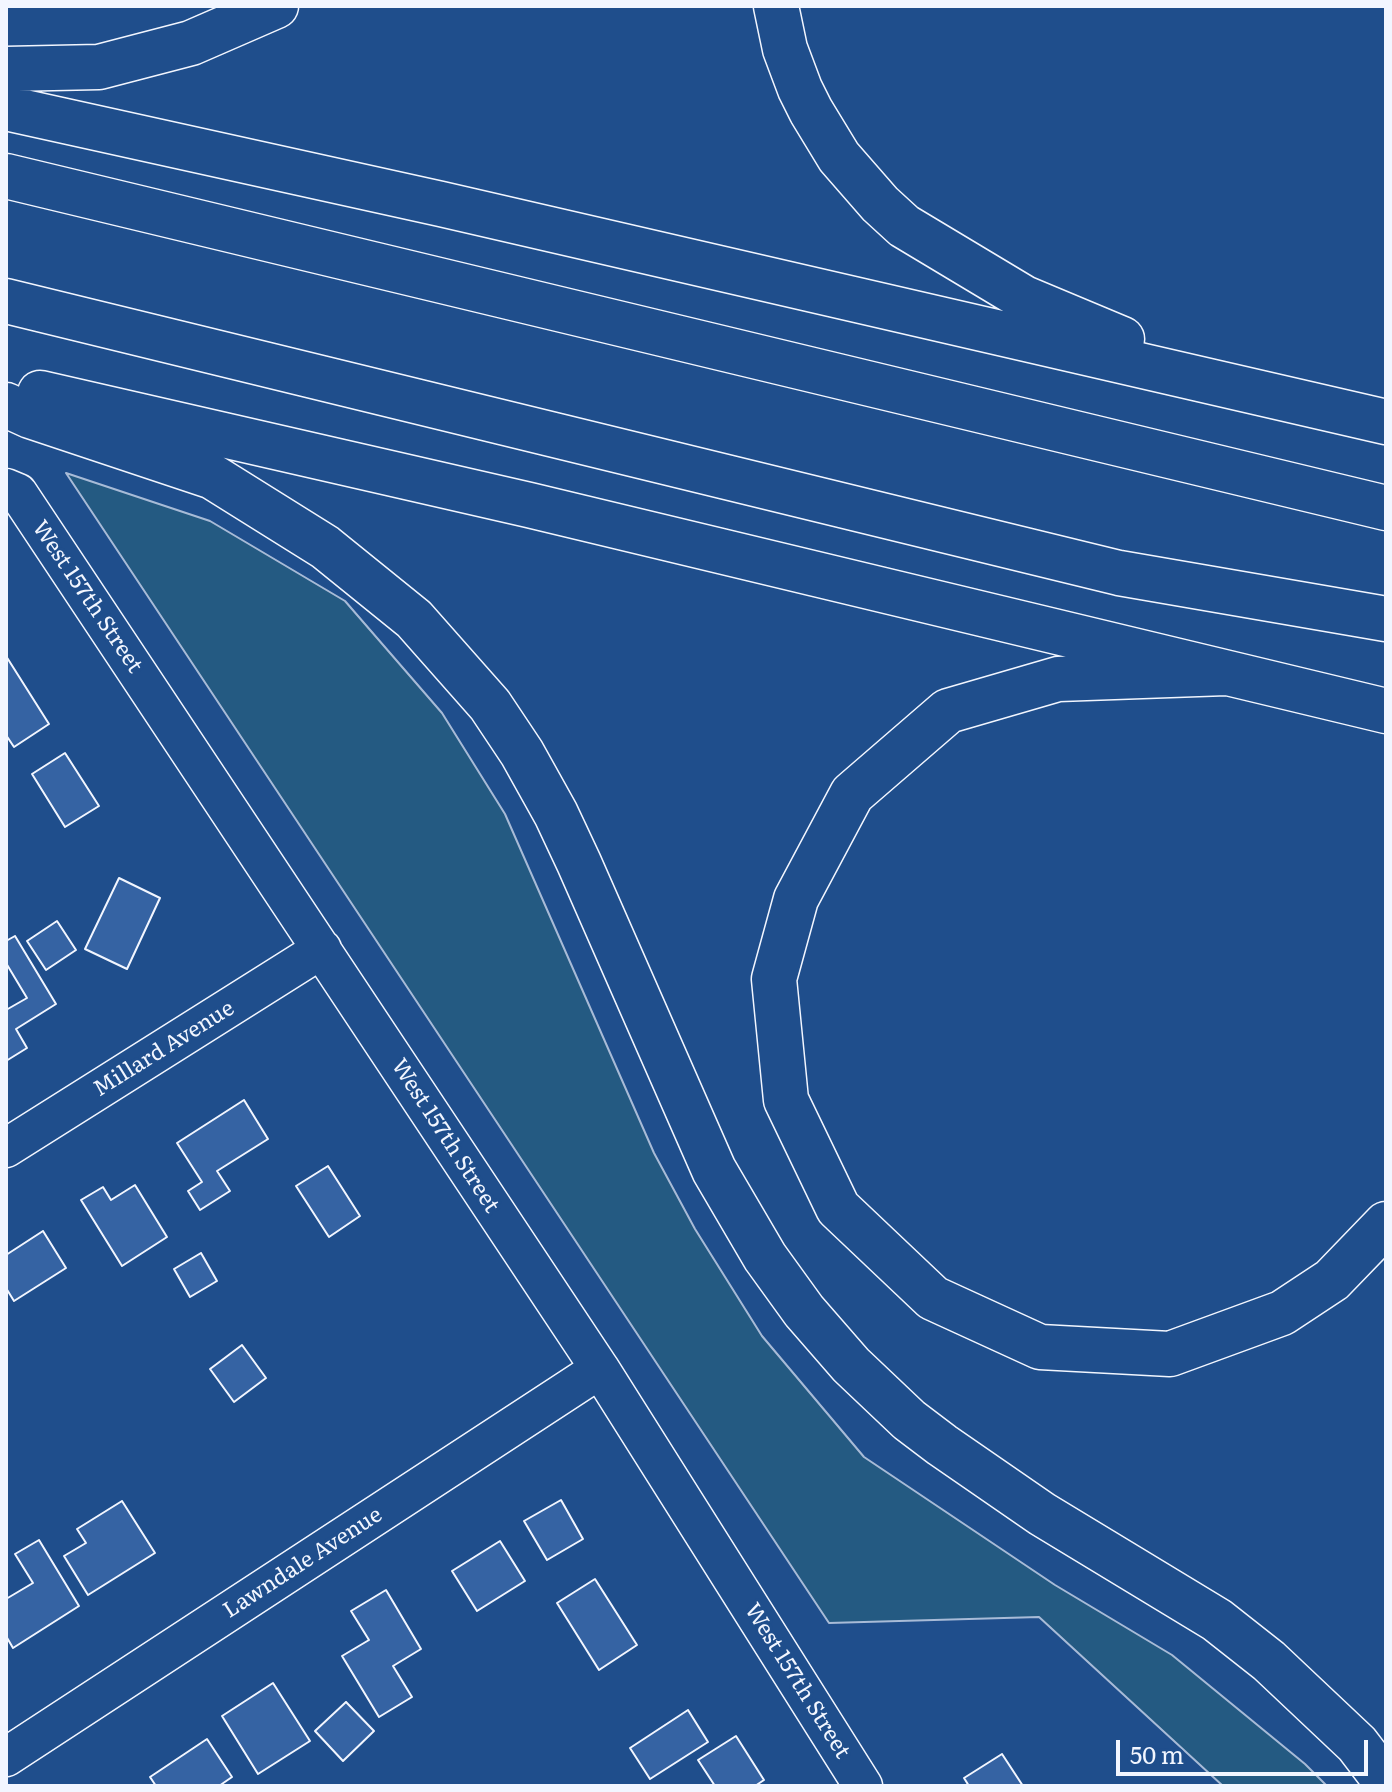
<!DOCTYPE html>
<html>
<head>
<meta charset="utf-8">
<style>
  body { margin:0 }
  #map { position:relative; width:1392px; height:1792px; overflow:hidden; background:#1f4e8c; font-family:Literata,serif }
  canvas { display:block }
  .frame { position:absolute; inset:0; border:8px solid #f2f6ff; pointer-events:none }
  .scale { position:absolute; left:1116px; top:1740px; width:252px; height:36px; box-sizing:border-box; border:4px solid #f2f6ff; border-top:0; padding-left:10px; font-size:24px; line-height:28px; white-space:nowrap; color:#f2f6ff; -webkit-text-stroke:6px #1f4e8c; paint-order:stroke }
</style>
</head>
<body>
<div id="map">
<canvas width="1392" height="1792"></canvas>
<div class="frame"></div>
<div class="scale">50 m</div>
</div>
<script>
const ctx = document.querySelector('canvas').getContext('2d');
ctx.lineJoin = 'round';
function fill(path, color) {
  ctx.fillStyle = color;
  ctx.fill(path, 'evenodd');
}
function shape(rows) {
  const path = new Path2D();
  for (const r of rows) {
    path.moveTo(r[0], r[1]);
    for (let i = 2; i < r.length; i += 2) path.lineTo(r[i], r[i + 1]);
  }
  return path;
}
function strokePath(path, color, width, dash) {
  ctx.strokeStyle = color;
  ctx.lineWidth = width;
  ctx.lineCap = dash ? 'butt' : 'round';
  ctx.setLineDash(dash || []);
  ctx.stroke(path);
}
function write(font, color, halo, rows, align = 'center') {
  ctx.font = font + ' Literata,serif';
  ctx.lineWidth = 6;
  ctx.setLineDash([]);
  ctx.textBaseline = 'middle';
  ctx.strokeStyle = halo;
  ctx.fillStyle = color;
  for (const [text, x, y, turn = 0] of rows) {
    ctx.save();
    ctx.translate(x, y);
    ctx.rotate((+turn || 0) * Math.PI / 180);
    ctx.textAlign = isNaN(turn) ? turn : align;
    if (halo) ctx.strokeText(text, 0, 0);
    ctx.fillText(text, 0, 0);
    ctx.restore();
  }
}
const green = shape([
  [66,473,210,521,345,601,442,713,505,814,654,1153,695,1229,762,1336,864,1457,1055,1585,1172,1655,1305,1764,1327,1786,1223,1786,1039,1617,829,1623,66,473]
]);
fill(green, '#245a82');
strokePath(green, '#a8bbd7', 2);
const building = shape([
  [6,656,49,724,14,747,6,735,6,656],
  [65,753,99,806,65,827,32,774,65,753],
  [119,878,160,898,127,969,85,949,119,878],
  [57,921,76,950,46,970,27,941,57,921],
  [15,936,56,1004,16,1029,27,1048,6,1061,6,1010,27,998,6,963,6,941,15,936],
  [244,1100,268,1139,217,1171,230,1191,200,1210,188,1191,202,1182,177,1143,244,1100],
  [328,1166,360,1216,329,1237,296,1186,328,1166],
  [135,1185,167,1237,122,1266,81,1200,103,1187,111,1200,135,1185],
  [43,1231,66,1268,14,1301,6,1288,6,1255,43,1231],
  [201,1253,217,1281,190,1297,174,1269,201,1253],
  [242,1345,266,1378,234,1402,210,1369,242,1345],
  [561,1500,583,1539,547,1560,524,1521,561,1500],
  [122,1501,155,1553,88,1595,64,1556,86,1543,77,1529,122,1501],
  [39,1540,79,1606,13,1648,6,1636,6,1599,33,1583,15,1554,39,1540],
  [500,1541,525,1581,477,1611,452,1571,500,1541],
  [595,1579,637,1645,599,1670,557,1603,595,1579],
  [386,1590,421,1649,393,1666,412,1697,379,1717,342,1656,369,1640,351,1611,386,1590],
  [273,1683,310,1741,258,1774,222,1716,273,1683],
  [346,1702,374,1731,343,1761,315,1731,346,1702],
  [688,1710,708,1742,650,1779,630,1748,688,1710],
  [736,1736,764,1780,755,1786,715,1786,698,1760,736,1736],
  [207,1739,232,1777,219,1786,156,1786,150,1777,207,1739],
  [1002,1754,1023,1786,969,1786,964,1778,1002,1754]
]);
fill(building, '#3563a3');
strokePath(building, '#f2f6ff', 2);
const minor = shape([
  [6,488,18,493,600,1369,863,1786],
  [6,1148,322,949],
  [6,1757,600,1369]
]);
const highway = shape([
  [776,6,785,49,800,89,811,111,839,157,880,204,904,226,1024,298,1122,339],
  [6,69,99,67,191,43,276,6],
  [6,108,441,204,1386,422],
  [6,176,1386,508],
  [6,301,1119,573,1386,619],
  [40,393,529,505,1386,711],
  [6,405,30,416,213,477,325,547,414,619,490,705,522,753,556,814,579,863,714,1170,765,1257,804,1311,851,1365,909,1420,942,1445,1042,1514,1217,1620,1269,1661,1357,1744,1386,1782],
  [1226,673,1058,679,948,711,852,794,796,899,774,979,786,1100,838,1208,933,1298,1040,1347,1170,1354,1282,1313,1332,1280,1386,1224]
]);
strokePath(minor, '#f2f6ff', 41);
strokePath(highway, '#f2f6ff', 47);
strokePath(minor, '#1f4e8c', 38);
strokePath(highway, '#1f4e8c', 44);
write('22px', '#f2f6ff', '#1f4e8c', [
  ["West 157th Street",87,597,56],
  ["Millard Avenue",164,1049,-32],
  ["West 157th Street",445,1136,57],
  ["Lawndale Avenue",303,1563,-33],
  ["West 157th Street",797,1681,58]
]);
</script>
</body>
</html>
